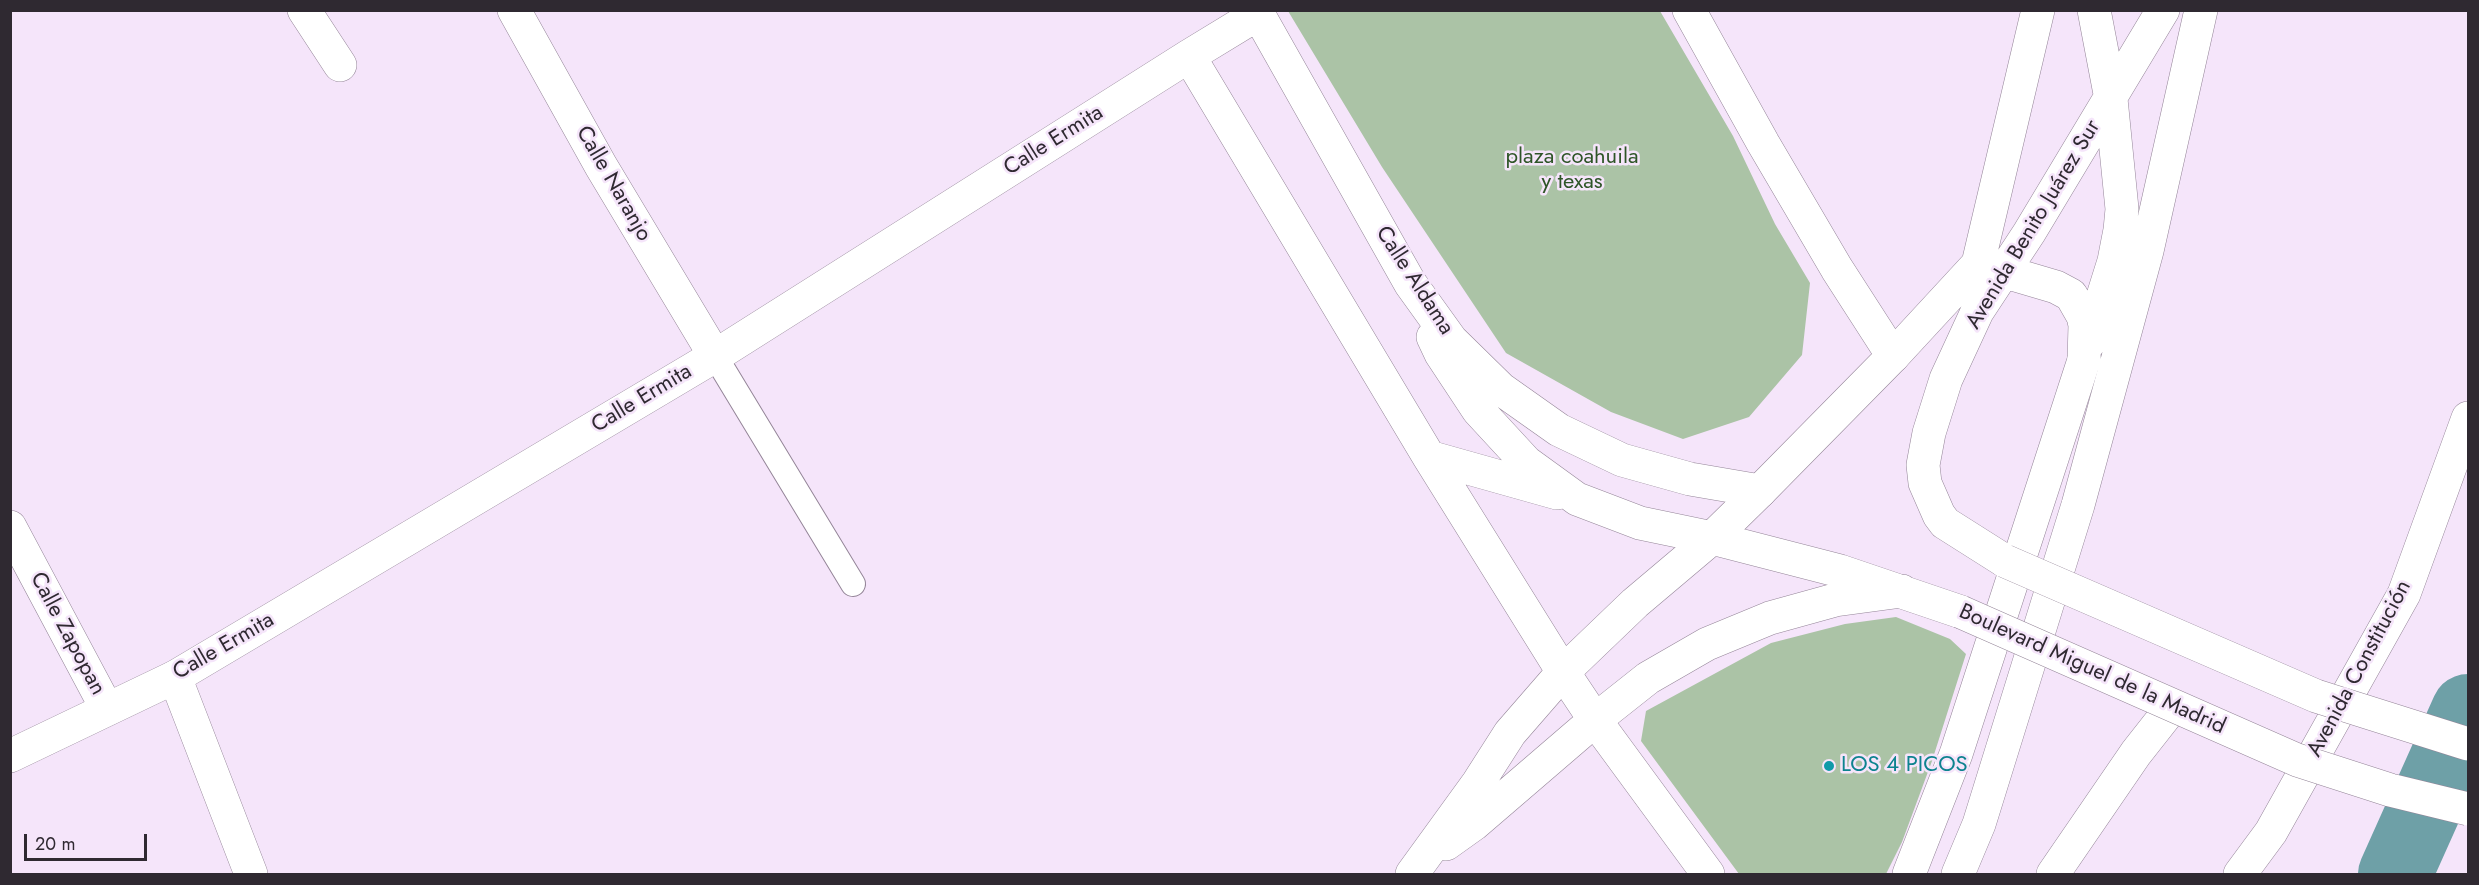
<!DOCTYPE html>
<html>
<head>
<meta charset="utf-8">
<style>
  body { margin:0 }
  #map { position:relative; width:2479px; height:885px; overflow:hidden; background:#f5e5fa; font-family:Jost,sans-serif }
  canvas { display:block }
  .frame { position:absolute; inset:0; border:12px solid #2f2931; pointer-events:none }
  .scale { position:absolute; left:24px; top:834px; width:123px; height:27px; box-sizing:border-box; border:3px solid #2f2931; border-top:0; padding-left:8px; font-size:18px; line-height:21px; white-space:nowrap; color:#2f2931; -webkit-text-stroke:4px #f5e5fa; paint-order:stroke }
</style>
</head>
<body>
<div id="map">
<canvas width="2479" height="885"></canvas>
<div class="frame"></div>
<div class="scale">20 m</div>
</div>
<script>
const ctx = document.querySelector('canvas').getContext('2d');
ctx.lineJoin = 'round';
function fill(path, color) {
  ctx.fillStyle = color;
  ctx.fill(path, 'evenodd');
}
function shape(rows) {
  const path = new Path2D();
  for (const r of rows) {
    path.moveTo(r[0], r[1]);
    for (let i = 2; i < r.length; i += 2) path.lineTo(r[i], r[i + 1]);
  }
  return path;
}
function strokePath(path, color, width, dash) {
  ctx.strokeStyle = color;
  ctx.lineWidth = width;
  ctx.lineCap = dash ? 'butt' : 'round';
  ctx.setLineDash(dash || []);
  ctx.stroke(path);
}
function write(font, color, halo, rows, align = 'center') {
  ctx.font = font + ' Jost,sans-serif';
  ctx.lineWidth = 5;
  ctx.setLineDash([]);
  ctx.textBaseline = 'middle';
  ctx.strokeStyle = halo;
  ctx.fillStyle = color;
  for (const [text, x, y, turn = 0] of rows) {
    ctx.save();
    ctx.translate(x, y);
    ctx.rotate((+turn || 0) * Math.PI / 180);
    ctx.textAlign = isNaN(turn) ? turn : align;
    if (halo) ctx.strokeText(text, 0, 0);
    ctx.fillText(text, 0, 0);
    ctx.restore();
  }
}
fill(shape([
  [1288,11,1660,11,1733,136,1775,224,1810,283,1802,355,1749,417,1683,439,1611,412,1506,353,1382,167],
  [1896,617,1950,639,1966,654,1932,761,1902,842,1886,874,1739,874,1641,741,1646,711,1771,643,1845,624]
]), '#abc3a6');
strokePath(shape([
  [2395,874,2468,711]
]), '#6ea0a7', 74);
const lane = shape([
  [715,356,853,584]
]);
const street = shape([
  [304,10,340,65],
  [514,10,601,166,715,356],
  [1689,10,1763,143,1837,269,1893,356],
  [10,527,107,709],
  [175,677,251,874]
]);
const secondary = shape([
  [1256,10,1410,283,1451,340,1501,389,1559,430,1622,460,1690,479,1760,491],
  [1189,56,1429,457,1563,672,1595,720,1708,874],
  [1433,337,1441,354,1478,410,1526,462,1577,499,1640,523,1712,538],
  [1429,457,1557,493],
  [10,756,175,677,715,356,1189,56,1258,14],
  [1446,844,1474,824,1595,720],
  [1412,874,1478,783,1510,733,1563,672],
  [1909,874,1956,754,2084,360],
  [2240,874,2271,832,2404,594,2468,418]
]);
const primary = shape([
  [1978,264,2038,10],
  [2088,344,2114,261,2120,230,2122,209,2111,99,2094,10],
  [1712,538,1840,571,1961,612],
  [2005,561,1945,523,1939,515,1925,483,1923,465,1929,433,1946,379,1977,312,2029,233,2163,10],
  [1563,672,1635,603,1712,538,1760,491,1893,356,1978,264,2056,287,2071,295,2083,316,2085,325,2084,360],
  [1595,720,1648,678,1707,644,1770,618,1835,600,1902,591],
  [1958,874,1979,824,2078,505,2147,251,2201,10],
  [2053,874,2136,753,2173,706]
]);
strokePath(lane, '#948598', 26);
strokePath(street, '#948598', 34);
strokePath(secondary, '#948598', 34);
strokePath(primary, '#948598', 34);
strokePath(lane, '#fff', 24);
strokePath(street, '#fff', 33);
strokePath(secondary, '#fff', 33);
strokePath(primary, '#fff', 33);
const primaryBridge = shape([
  [2005,561,2316,696,2468,744],
  [1961,612,2297,760,2390,790,2468,809]
]);
strokePath(primaryBridge, '#948598', 34, []);
strokePath(primaryBridge, '#fff', 33);
for (const [x, y, r, color] of [
  [1829,766,6,"#0f9aa8"]
]) {
  const dot = new Path2D();
  dot.arc(x, y, r, 0, 2 * Math.PI);
  ctx.fillStyle = color;
  ctx.fill(dot);
  strokePath(dot, '#f5e5fa', 2);
}
write('22px', '#2f2931', '#f5e5fa', [
  ["Calle Ermita",1054,141,-32],
  ["Calle Naranjo",613,184,60],
  ["Avenida Benito Juárez Sur",2034,225,-59],
  ["Calle Aldama",1414,281,57],
  ["Calle Ermita",642,399,-31],
  ["Calle Zapopan",67,634,62],
  ["Calle Ermita",224,647,-30],
  ["Avenida Constitución",2360,669,-62],
  ["Boulevard Miguel de la Madrid",2092,670,24]
]);
write('22px', '#2e5527', '#f5e5fa', [
  ["plaza coahuila",1572,158],
  ["y texas",1572,183]
]);
write('22px', '#0d838f', '#f5e5fa', [
  ["LOS 4 PICOS",1841,766]
], 'left');
</script>
</body>
</html>
